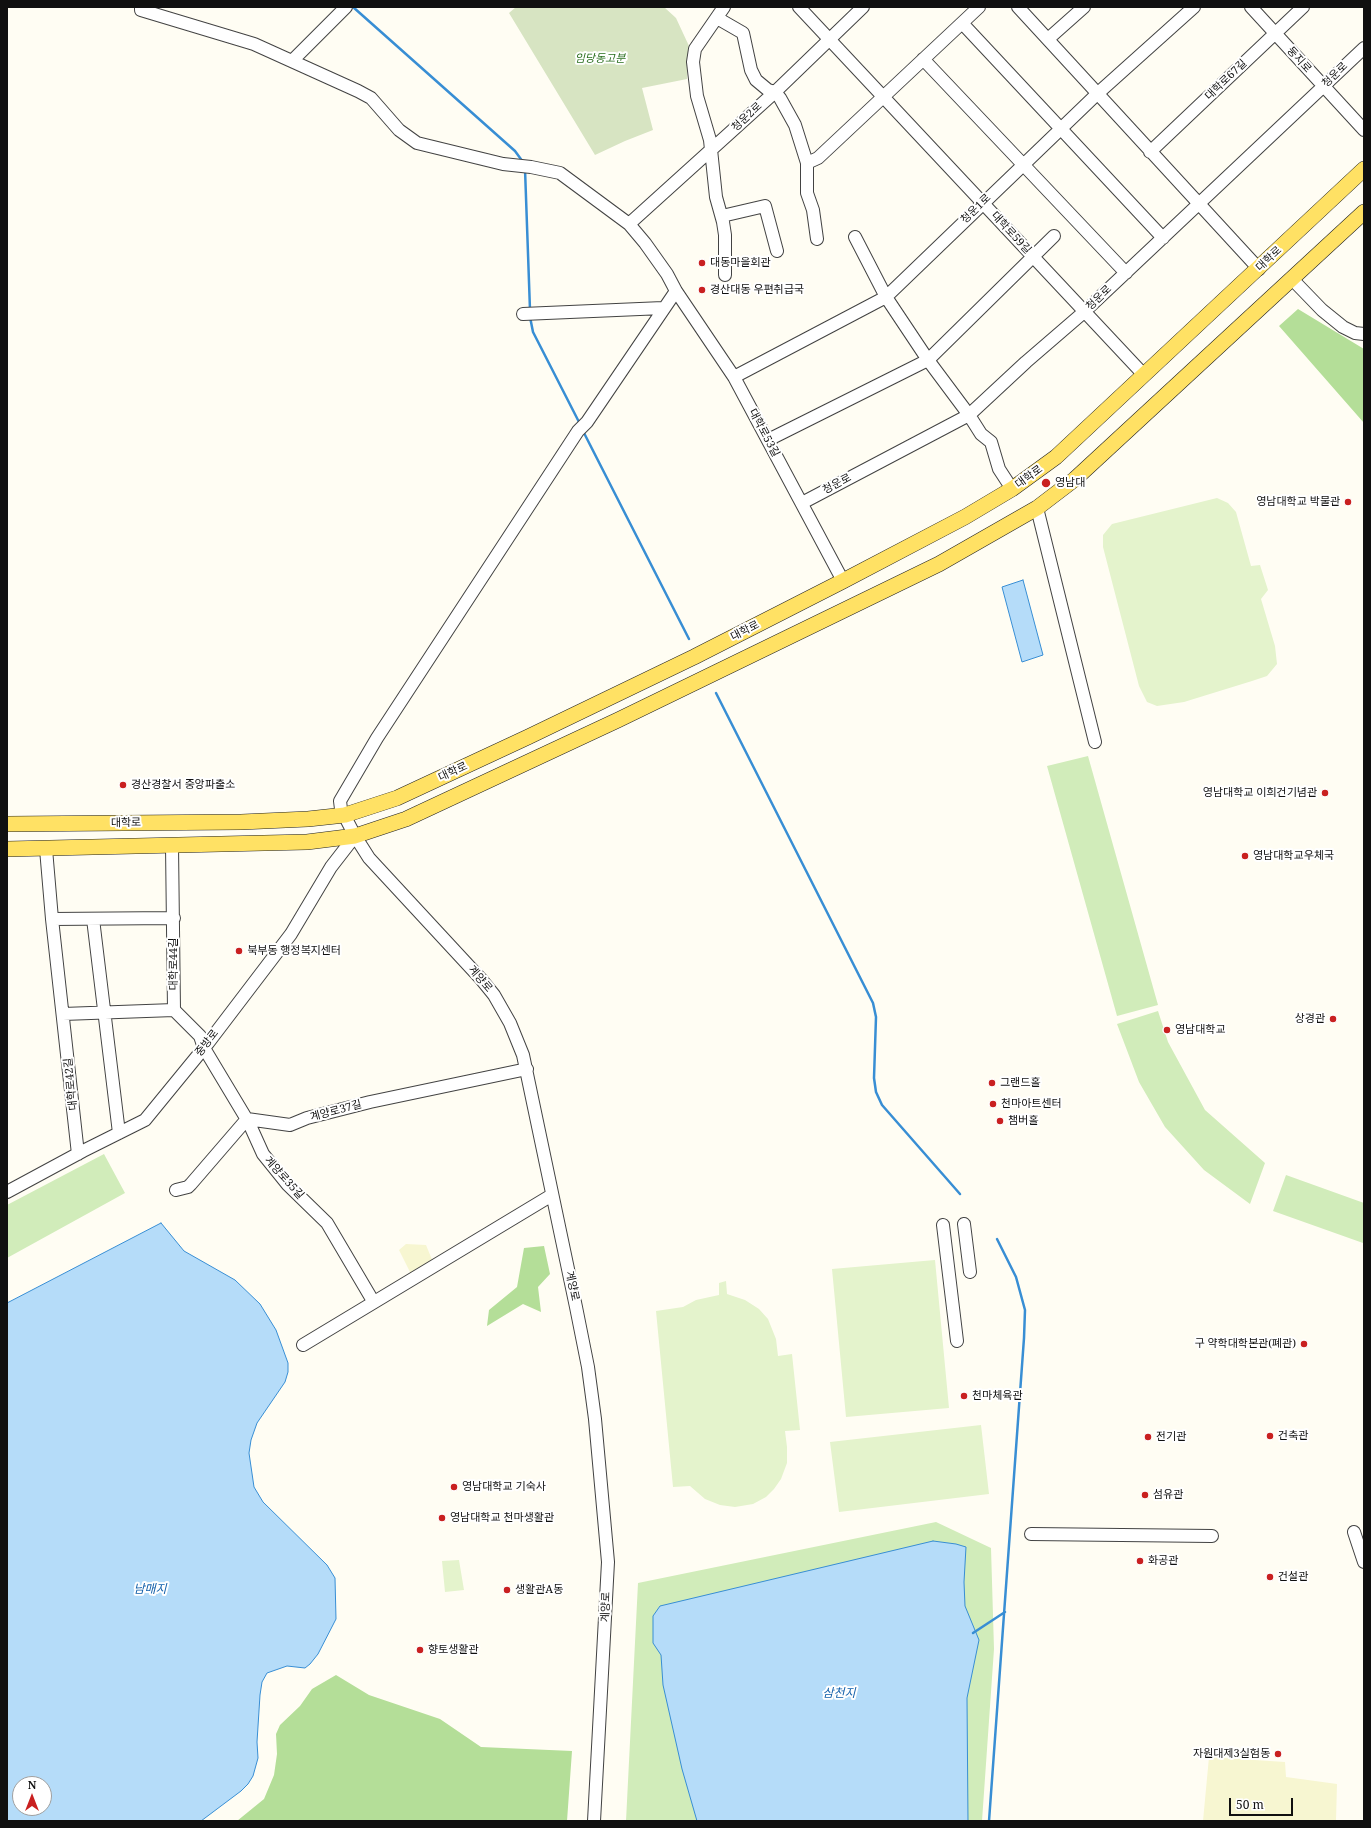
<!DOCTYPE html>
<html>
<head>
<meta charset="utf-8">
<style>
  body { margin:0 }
  #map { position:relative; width:1371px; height:1828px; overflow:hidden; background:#fffdf3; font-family:"Noto Serif",serif }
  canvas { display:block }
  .frame { position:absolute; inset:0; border:8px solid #101010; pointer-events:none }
  .north { position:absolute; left:12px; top:1776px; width:40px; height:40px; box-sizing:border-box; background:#fff; border:1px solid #9f9f9f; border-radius:50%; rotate:0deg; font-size:11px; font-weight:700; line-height:16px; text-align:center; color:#101010 }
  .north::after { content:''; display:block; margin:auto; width:14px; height:18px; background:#c92020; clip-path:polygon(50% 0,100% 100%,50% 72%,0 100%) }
  .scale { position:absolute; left:1229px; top:1798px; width:64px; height:18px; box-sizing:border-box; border:2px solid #101010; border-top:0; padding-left:5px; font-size:12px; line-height:14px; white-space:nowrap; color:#101010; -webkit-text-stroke:3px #fff; paint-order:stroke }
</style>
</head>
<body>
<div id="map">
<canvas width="1371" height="1828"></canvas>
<div class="frame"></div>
<div class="north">N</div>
<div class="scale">50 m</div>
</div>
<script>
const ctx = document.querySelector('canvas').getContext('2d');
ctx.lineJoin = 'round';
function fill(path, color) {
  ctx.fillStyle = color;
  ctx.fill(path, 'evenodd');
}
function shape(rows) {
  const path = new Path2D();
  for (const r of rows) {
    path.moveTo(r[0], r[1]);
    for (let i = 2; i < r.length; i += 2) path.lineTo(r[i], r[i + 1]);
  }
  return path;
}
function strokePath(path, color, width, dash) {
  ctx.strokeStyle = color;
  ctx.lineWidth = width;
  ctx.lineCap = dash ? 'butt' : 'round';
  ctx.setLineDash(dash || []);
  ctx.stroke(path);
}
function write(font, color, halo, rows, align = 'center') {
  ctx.font = font + ' "Noto Serif","Noto Sans KR",serif';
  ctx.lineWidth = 4;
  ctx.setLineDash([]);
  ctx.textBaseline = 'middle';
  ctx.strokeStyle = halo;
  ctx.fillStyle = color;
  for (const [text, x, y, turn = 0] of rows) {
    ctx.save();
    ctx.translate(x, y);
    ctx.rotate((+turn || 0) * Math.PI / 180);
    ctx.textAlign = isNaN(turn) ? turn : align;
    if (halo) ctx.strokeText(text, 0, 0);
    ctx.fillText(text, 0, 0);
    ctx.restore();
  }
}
fill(shape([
  [406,1244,426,1245,433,1262,412,1276,399,1250],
  [1209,1757,1285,1762,1286,1777,1337,1784,1336,1821,1203,1821]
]), '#f7f6d1');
fill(shape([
  [1088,756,1158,1005,1117,1016,1047,766],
  [1158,1011,1168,1042,1205,1110,1265,1163,1250,1204,1204,1170,1165,1127,1139,1082,1117,1024],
  [104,1154,125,1193,7,1258,7,1205],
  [1286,1175,1364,1203,1363,1243,1273,1211],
  [936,1522,991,1548,994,1649,982,1821,626,1821,638,1583]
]), '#d1ecba');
fill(shape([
  [1298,309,1364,349,1364,423,1279,326],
  [544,1246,550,1274,538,1287,541,1312,523,1304,487,1326,489,1310,517,1287,524,1248],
  [336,1675,369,1695,440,1719,481,1747,572,1751,567,1821,237,1821,264,1799,274,1775,277,1754,276,1734,280,1725,300,1706,312,1689]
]), '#b4de98');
fill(shape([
  [516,7,664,7,676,18,689,46,687,79,642,88,653,130,625,141,595,155,509,13]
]), '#d7e4c2');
fill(shape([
  [1217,498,1228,503,1236,512,1251,566,1260,565,1268,590,1261,599,1275,646,1277,664,1267,676,1252,681,1184,702,1157,706,1147,702,1139,686,1103,547,1103,535,1112,524],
  [935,1260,949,1408,846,1417,832,1269],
  [726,1281,727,1294,745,1300,759,1309,768,1319,776,1339,778,1356,792,1354,800,1430,785,1431,787,1447,787,1463,781,1479,774,1489,766,1497,753,1504,735,1507,720,1505,705,1499,690,1486,673,1487,656,1311,683,1307,696,1300,719,1295,719,1283],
  [981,1425,989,1494,839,1512,830,1442],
  [459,1560,464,1590,445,1592,442,1561]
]), '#e4f3cc');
const water = shape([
  [1023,580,1043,655,1022,662,1002,587,1023,580],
  [161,1223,184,1251,235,1280,260,1304,276,1330,288,1363,288,1372,285,1382,257,1423,251,1440,249,1453,254,1487,263,1502,327,1565,335,1578,336,1619,318,1654,310,1664,305,1668,287,1666,267,1673,262,1682,260,1695,257,1742,258,1758,253,1776,248,1784,241,1791,201,1821,7,1821,7,1303,161,1223],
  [20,1784,44,1784,44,1808,20,1808,20,1784],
  [933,1541,956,1544,966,1547,964,1582,965,1606,979,1640,967,1698,968,1821,697,1821,682,1769,663,1685,661,1655,653,1643,653,1616,660,1606,933,1541]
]);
fill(water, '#b5dcf9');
strokePath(water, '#388ed4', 1);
strokePath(shape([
  [353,7,515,151,523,162],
  [525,169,530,310],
  [530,317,533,332,580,424],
  [583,431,689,639],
  [716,693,873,1003,876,1017,874,1078,876,1092,882,1105,960,1194],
  [973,1633,1005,1612],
  [989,1821,1024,1338,1025,1310,1016,1277,997,1239]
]), '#388ed4', 2.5);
const minor = shape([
  [141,7,141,10,254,44,358,91,371,98,399,130,417,143,503,164,531,167,560,173,629,224,645,243,667,274,676,291,734,377,843,581],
  [724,7,695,49,693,62,697,96,710,140,716,197,723,222,725,235,725,275],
  [799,7,1144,375],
  [1018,7,1259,269],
  [1251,7,1364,130],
  [717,18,743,33,751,70,756,80,768,90,775,92,780,98,795,125,807,163,807,193,813,210,817,239],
  [962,23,1163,238],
  [1048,39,1084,7],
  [923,59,1126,273],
  [292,61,346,7],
  [1150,152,1303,7],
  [807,163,818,158,979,7],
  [722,216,765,206,777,251],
  [629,224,775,92,863,7],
  [855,237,886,297,928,360,969,415,981,434,991,442,999,469,1012,489],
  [1292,279,1322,310,1343,327,1355,333,1364,334],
  [523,314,663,308],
  [734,377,886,297,1097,94,1194,7],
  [768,440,928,360,1054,236],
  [802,503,969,415,1026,362,1084,312,1364,48],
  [1037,508,1095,742],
  [172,846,174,1010,200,1036,204,1048,249,1123,263,1154,288,1185,327,1223,373,1301],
  [46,849,52,919,78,1154],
  [52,919,174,918],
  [93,919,119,1133],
  [63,1014,174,1010],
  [176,1190,188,1187,191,1184,247,1119,290,1125,307,1118,370,1102,527,1069],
  [7,1192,83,1151,145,1120,208,1043,291,934,331,867,355,836],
  [964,1224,970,1272],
  [943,1225,957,1341],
  [303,1345,552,1195],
  [1354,1532,1364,1562],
  [1031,1534,1212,1536],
  [594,1821,608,1562,595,1419,588,1367,576,1307,523,1055,510,1023,494,995,481,979,369,858,355,836,341,809,340,801,377,738,578,431,587,422,676,291]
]);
const major = shape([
  [7,824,241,822,308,819,345,815,397,798,528,737,694,657,843,581,965,517,1012,489,1056,457,1364,169],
  [7,849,307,842,355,836,406,819,618,720,939,564,1037,508,1075,479,1364,212]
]);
strokePath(minor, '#434343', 14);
strokePath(major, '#212121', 16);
strokePath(minor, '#fff', 12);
strokePath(major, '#ffe164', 15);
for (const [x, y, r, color] of [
  [702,263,4,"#c92020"],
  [702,290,4,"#c92020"],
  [1046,483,5,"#c92020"],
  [1348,502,4,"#c92020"],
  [123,785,4,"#c92020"],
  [1325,793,4,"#c92020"],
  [1245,856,4,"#c92020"],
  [239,951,4,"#c92020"],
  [1333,1019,4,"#c92020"],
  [1167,1030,4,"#c92020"],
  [992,1083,4,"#c92020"],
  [993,1104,4,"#c92020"],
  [1000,1121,4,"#c92020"],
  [1304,1344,4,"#c92020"],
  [964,1396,4,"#c92020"],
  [1270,1436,4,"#c92020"],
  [1148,1437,4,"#c92020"],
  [454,1487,4,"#c92020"],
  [1145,1495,4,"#c92020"],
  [442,1518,4,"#c92020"],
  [1140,1561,4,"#c92020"],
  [1270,1577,4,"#c92020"],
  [507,1590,4,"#c92020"],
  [420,1650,4,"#c92020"],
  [1278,1754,4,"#c92020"]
]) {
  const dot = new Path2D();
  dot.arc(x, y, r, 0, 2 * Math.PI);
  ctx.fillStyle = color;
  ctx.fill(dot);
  strokePath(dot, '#fff', 1.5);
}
write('italic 11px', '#286d1c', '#fff', [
  ["임당동고분",600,59]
]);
write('11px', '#101010', '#fff', [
  ["둥지로",1299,60,48],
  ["청운로",1335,75,-44],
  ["대학로67길",1226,80,-44],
  ["청운2로",747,117,-43],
  ["청운1로",976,209,-44],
  ["대학로59길",1011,233,47],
  ["대학로",1269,259,-43],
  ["청운로",1099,298,-44],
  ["대학로53길",764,433,62],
  ["대학로",1029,477,-36],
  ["청운로",837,484,-28],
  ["대학로",745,631,-27],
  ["대학로",453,772,-25],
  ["대학로",126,823,-1],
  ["대학로44길",174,964,-90],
  ["계양로",480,979,49],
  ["중방로",207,1043,-52],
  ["대학로42길",71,1084,-96],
  ["계양로37길",336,1111,-15],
  ["계양로35길",284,1178,48],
  ["계양로",572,1286,78],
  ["계양로",606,1607,-88]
]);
write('11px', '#101010', '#fff', [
  ["대동마을회관",710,263],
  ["경산대동 우편취급국",710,290],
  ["영남대",1055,483],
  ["영남대학교 박물관",1340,502,"right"],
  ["경산경찰서 중앙파출소",131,785],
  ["영남대학교 이희건기념관",1317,793,"right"],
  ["영남대학교우체국",1253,856],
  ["북부동 행정복지센터",247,951],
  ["상경관",1325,1019,"right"],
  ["영남대학교",1175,1030],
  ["그랜드홀",1000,1083],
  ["천마아트센터",1001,1104],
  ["챔버홀",1008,1121],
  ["구 약학대학본관(폐관)",1296,1344,"right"],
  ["천마체육관",972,1396],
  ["건축관",1278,1436],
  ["전기관",1156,1437],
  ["영남대학교 기숙사",462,1487],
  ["섬유관",1153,1495],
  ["영남대학교 천마생활관",450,1518],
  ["화공관",1148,1561],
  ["건설관",1278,1577],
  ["생활관A동",515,1590],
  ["향토생활관",428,1650],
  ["자원대제3실험동",1270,1754,"right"]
], 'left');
write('italic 12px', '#115faa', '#fff', [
  ["남매지",150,1590],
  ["삼천지",839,1694]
]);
</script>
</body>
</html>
